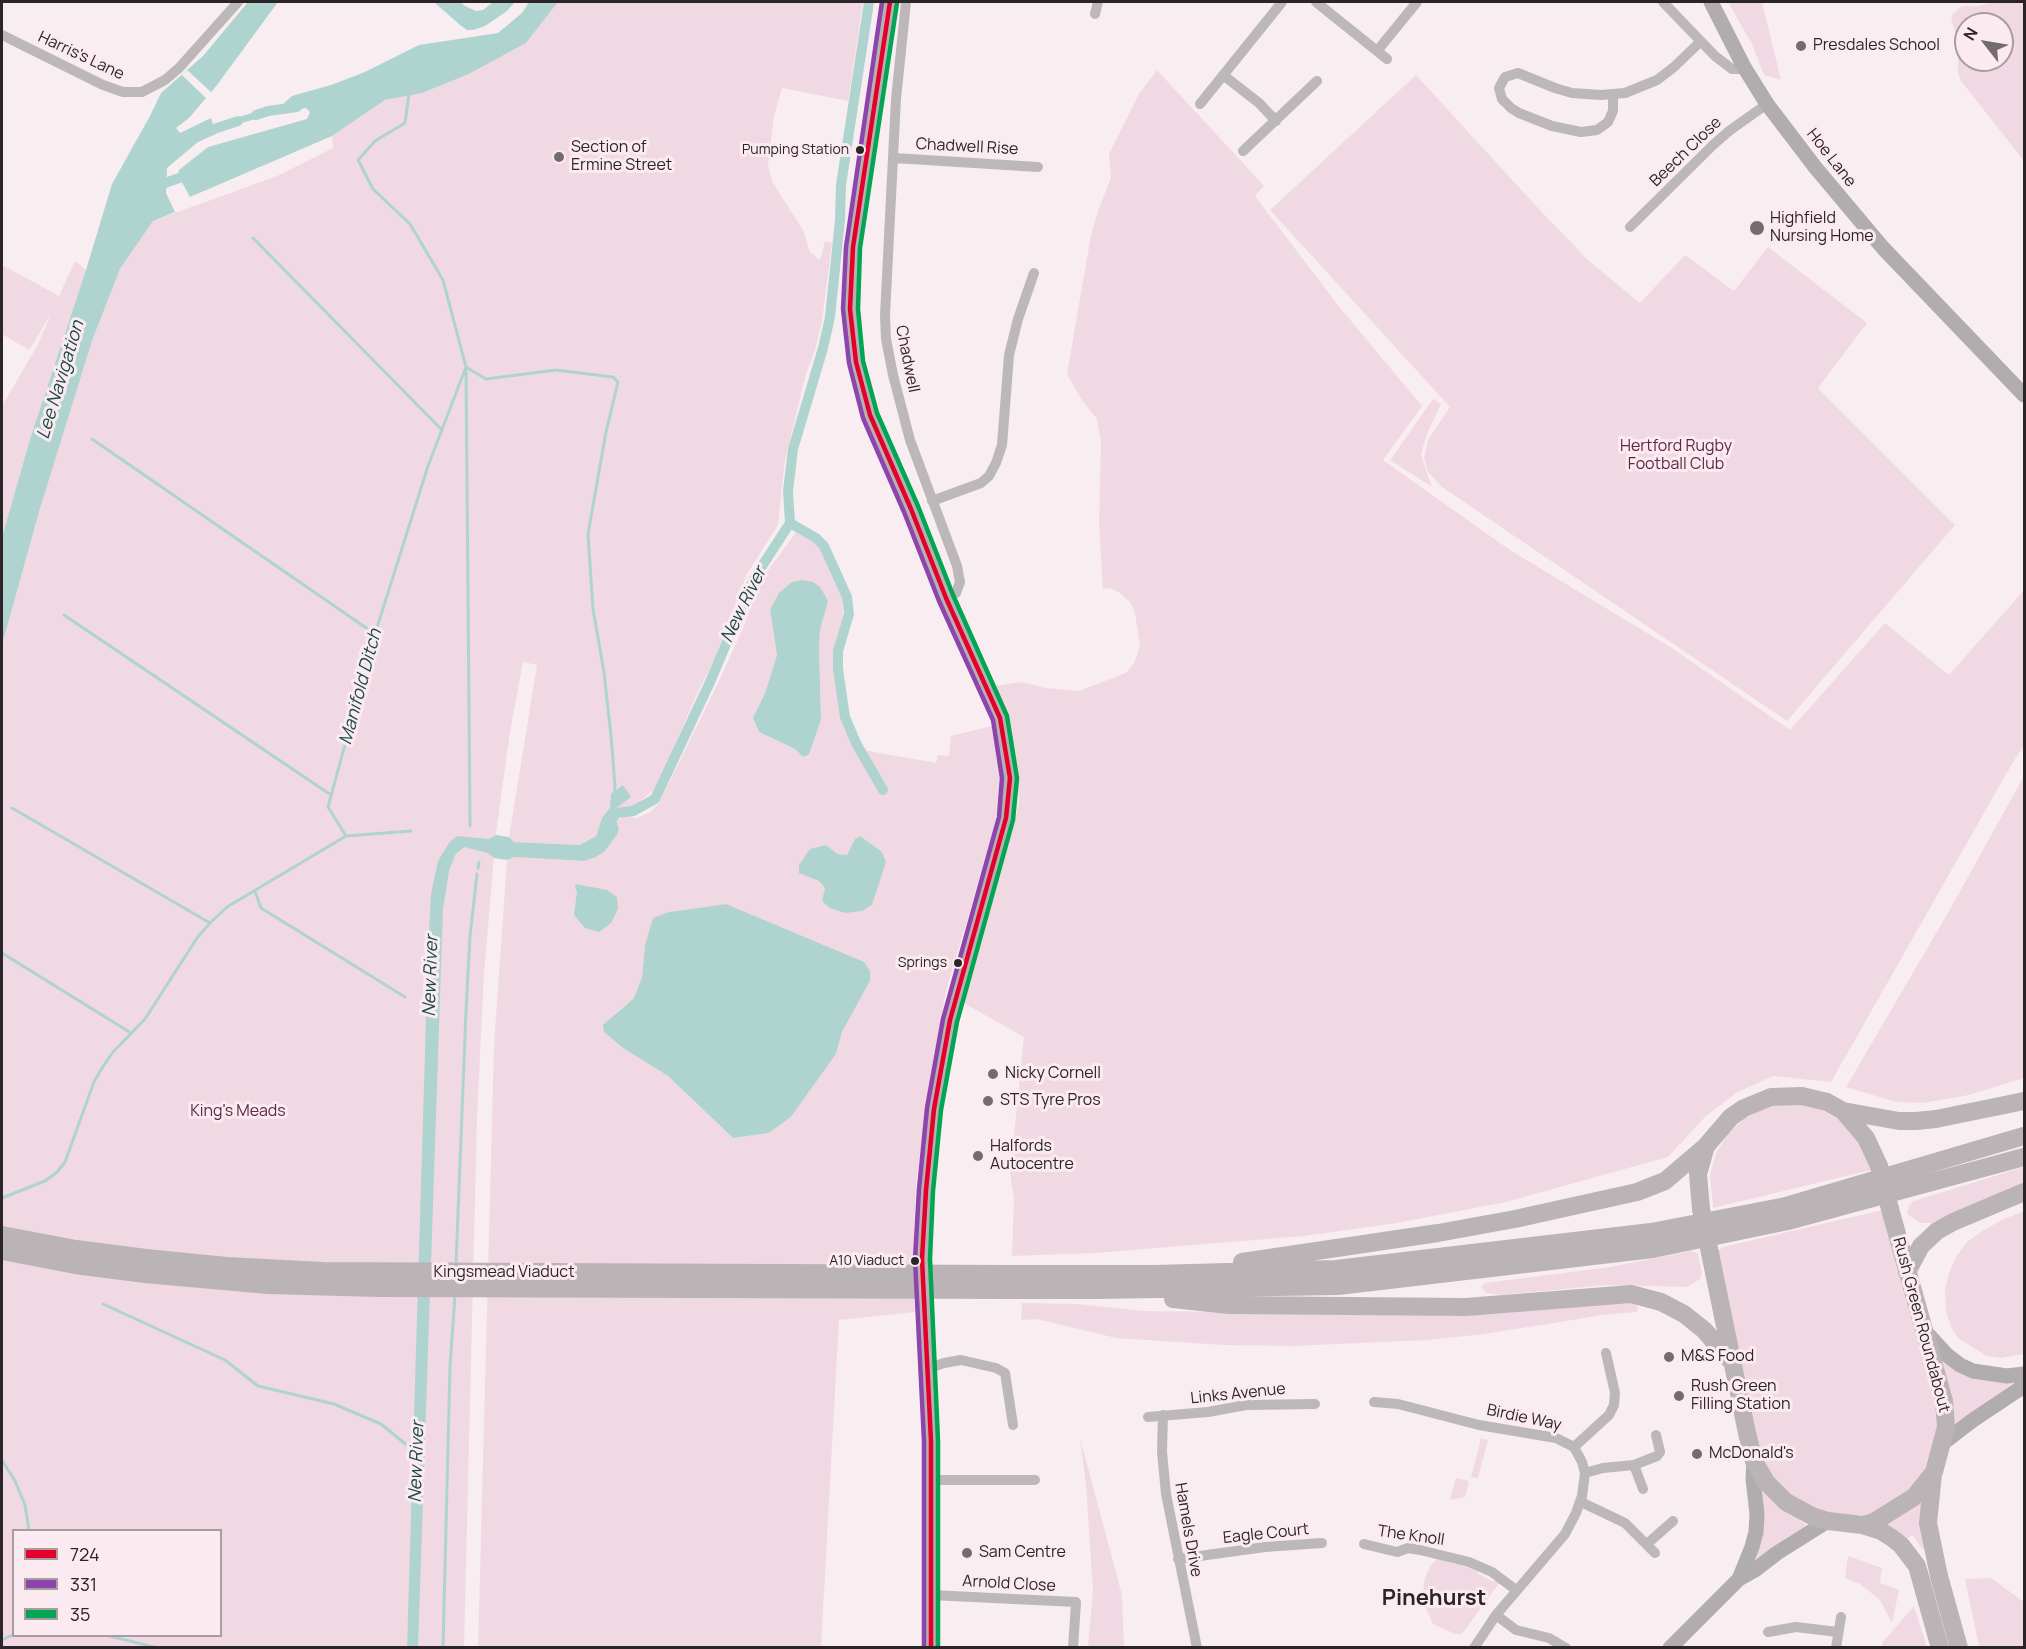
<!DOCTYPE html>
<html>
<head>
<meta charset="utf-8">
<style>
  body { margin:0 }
  #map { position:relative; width:2026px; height:1649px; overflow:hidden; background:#f8eef2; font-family:Manrope,sans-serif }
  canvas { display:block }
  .frame { position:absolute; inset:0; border:3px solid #2b2528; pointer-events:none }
  .legend { position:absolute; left:12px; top:1529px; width:210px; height:108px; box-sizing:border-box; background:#fbebf1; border:2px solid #a89ca1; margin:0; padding:8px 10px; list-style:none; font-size:18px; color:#2b2528 }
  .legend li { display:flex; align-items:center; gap:12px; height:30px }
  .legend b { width:30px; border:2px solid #a89ca1 }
  .north { position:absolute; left:1954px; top:12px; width:60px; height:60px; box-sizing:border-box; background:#fbebf1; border:2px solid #a89ca1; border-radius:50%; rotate:301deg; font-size:16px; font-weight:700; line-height:24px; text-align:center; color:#2b2528 }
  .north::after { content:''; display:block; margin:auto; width:21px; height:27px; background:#736b6f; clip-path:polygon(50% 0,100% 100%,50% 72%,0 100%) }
</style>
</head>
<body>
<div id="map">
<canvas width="2026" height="1649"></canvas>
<div class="frame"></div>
<ul class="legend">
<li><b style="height:8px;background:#e4002b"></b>724</li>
<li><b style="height:8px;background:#8e44ad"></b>331</li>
<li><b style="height:8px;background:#00a651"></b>35</li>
</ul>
<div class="north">N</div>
</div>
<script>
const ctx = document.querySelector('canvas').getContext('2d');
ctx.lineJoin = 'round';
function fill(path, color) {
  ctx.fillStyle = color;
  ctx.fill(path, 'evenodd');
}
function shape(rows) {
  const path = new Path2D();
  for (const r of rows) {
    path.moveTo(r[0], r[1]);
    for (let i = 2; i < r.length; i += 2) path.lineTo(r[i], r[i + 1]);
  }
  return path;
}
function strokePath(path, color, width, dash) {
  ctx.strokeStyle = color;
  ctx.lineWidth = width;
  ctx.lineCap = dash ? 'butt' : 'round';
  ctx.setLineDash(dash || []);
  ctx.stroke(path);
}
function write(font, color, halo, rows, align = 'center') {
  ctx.font = font + ' Manrope,sans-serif';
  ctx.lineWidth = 6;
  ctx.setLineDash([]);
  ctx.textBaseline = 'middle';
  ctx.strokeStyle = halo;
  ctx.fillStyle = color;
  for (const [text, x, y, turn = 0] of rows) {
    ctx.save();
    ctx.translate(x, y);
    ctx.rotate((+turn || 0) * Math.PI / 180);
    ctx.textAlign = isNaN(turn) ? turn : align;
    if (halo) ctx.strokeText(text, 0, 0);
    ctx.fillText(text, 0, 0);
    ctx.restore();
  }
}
fill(shape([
  [558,2,863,2,848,101,782,88,774,116,768,166,773,183,803,230,810,252,820,260,825,241,832,243,822,321,815,350,806,374,785,460,778,525,747,574,714,660,696,696,669,759,653,791,629,810,622,808,602,818,596,836,580,845,514,842,509,837,537,665,523,662,510,732,496,833,484,974,477,1118,464,1647,2,1648,2,645,39,512,92,341,120,269,153,221,277,176,333,148,332,136,385,100,422,93,469,74,526,43],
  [14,1530,220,1530,220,1636,14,1636],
  [1728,2,1762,2,1781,80,1764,75,1752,44],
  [1992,2,2024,2,2024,161,1961,81,1958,73,1958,40,1951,19,1953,14,1962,6,1979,6],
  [1966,24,2002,24,2002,60,1966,60],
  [1157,70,1264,186,1255,196,1337,304,1422,406,1383,460,1510,550,1672,648,1790,730,1885,623,1949,675,2024,590,2024,746,2013,762,1831,1082,1773,1076,1736,1093,1705,1117,1668,1157,1506,1202,1397,1223,1304,1236,1096,1253,1012,1256,1014,1199,1010,1173,1024,1037,960,1001,989,912,1019,804,1017,764,1005,714,993,686,1022,682,1046,688,1079,691,1126,673,1134,663,1140,646,1135,613,1130,602,1120,593,1110,588,1103,589,1099,522,1101,443,1097,419,1081,399,1067,374,1091,235,1099,208,1111,178,1109,154,1139,94],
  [1416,75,1536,206,1589,261,1640,303,1685,255,1734,291,1768,247,1867,323,1818,388,1955,525,1787,721,1442,487,1428,472,1424,458,1428,440,1450,407,1270,210],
  [75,261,86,270,30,439,2,537,2,406,37,346,51,314,29,350,2,334,2,271,4,266,59,296],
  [1433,399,1441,404,1426,436,1421,455,1432,487,1390,460],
  [797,531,811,540,821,550,832,571,842,599,843,615,833,653,836,678,844,727,859,755,869,751,936,763,938,755,949,756,951,736,992,726,1001,771,1000,797,993,833,946,991,934,1057,916,1183,913,1267,915,1312,839,1320,821,1647,478,1648,494,1045,507,860,513,857,584,861,605,851,617,835,619,829,616,820,631,813,634,819,650,812,659,803,718,683,743,628,756,591,766,573],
  [827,601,820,630,819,648,821,720,809,756,803,757,795,749,759,732,753,718,765,693,777,655,770,610],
  [855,839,886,862,872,904,862,911,825,888,819,881,826,845,838,854,847,855],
  [726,904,870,981,842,1032,836,1054,791,1117,769,1133,733,1138,668,1076,623,1048,604,1032,617,1012,634,998,642,977,645,945,669,912],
  [832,1266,836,1298,809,1297],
  [2024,776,2024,1078,1969,1095,1923,1103,1896,1102,1846,1087,1952,906],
  [1797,1104,1820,1109,1841,1120,1857,1137,1871,1170,1713,1208,1710,1175,1716,1153,1728,1134,1744,1119,1763,1109,1774,1106],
  [2024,1167,2024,1184,1934,1223,1920,1223,1907,1214,1909,1205,1914,1201],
  [1878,1211,1883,1211,1940,1411,1934,1458,1914,1488,1874,1513,1850,1517,1825,1514,1783,1491,1761,1462,1717,1252,1723,1247],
  [2024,1211,2024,1354,2001,1358,1987,1356,1959,1339,1952,1329,1946,1312,1945,1289,1949,1273,1956,1257,1967,1242,1982,1231,2004,1219],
  [1691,1251,1698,1253,1702,1274,1700,1279,1687,1287,1607,1285,1501,1295,1487,1293,1481,1287,1485,1283,1610,1267],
  [1022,1303,1076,1304,1145,1311,1309,1313,1635,1303,1638,1307,1637,1312,1603,1315,1485,1334,1427,1340,1293,1346,1223,1345,1116,1338,1037,1319,1021,1320],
  [1941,1359,2021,1380,1954,1425,1954,1412],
  [1080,1438,1122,1595,1124,1647,1088,1647,1093,1591,1086,1484],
  [1481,1438,1488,1440,1478,1478,1471,1477],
  [1456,1478,1469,1481,1465,1497,1450,1500],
  [1761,1490,1763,1490,1807,1526,1753,1566],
  [1921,1502,1926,1548,1922,1549,1913,1535,1906,1539,1886,1526,1887,1524],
  [1848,1556,1882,1568,1880,1583,1899,1590,1892,1623,1880,1600,1860,1584,1845,1578],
  [1437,1559,1477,1570,1477,1573,1494,1582,1496,1580,1500,1582,1462,1634,1455,1634,1433,1624,1422,1600,1425,1577,1431,1565],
  [1991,1578,2024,1602,2024,1647,1979,1647,1965,1579],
  [1914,1606,1927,1647,1883,1647,1882,1643]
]), '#f1d9e3');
fill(shape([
  [248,2,278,2,217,85,189,118,176,128,180,133,211,118,216,134,198,142,167,168,166,193,175,212,153,221,120,269,92,341,39,512,2,645,2,537,30,439,86,270,112,184,150,116,161,93,203,56],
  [434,2,460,2,465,6,476,11,483,10,493,2,515,2,507,11,485,26,473,30,467,30,460,25],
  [529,2,558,2,526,43,469,74,422,93,385,100,332,136,190,197,178,175,179,170,208,147,307,119,310,112,306,108,284,112,282,105,292,96,331,85,365,72,419,45,498,33,522,13],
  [268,108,270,115,227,127,226,121],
  [802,580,813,582,820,587,828,601,820,630,819,648,821,720,809,755,803,757,795,749,759,732,753,718,765,693,777,655,770,610,779,593,792,582],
  [623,785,631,797,615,809,622,808,623,813,615,816,619,829,617,835,605,851,596,857,584,861,514,857,507,860,494,858,488,853,464,847,455,855,449,871,443,909,418,1647,407,1648,428,952,431,894,438,861,449,843,457,836,489,839,496,835,509,837,514,842,580,845,596,836,602,818,610,808,611,794],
  [860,836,882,852,886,862,872,905,862,911,845,913,830,908,822,901,825,888,819,881,799,873,799,865,810,849,826,845,838,854,847,855,855,839],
  [576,884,607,890,617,897,618,909,611,923,599,932,585,928,574,915,577,892,575,887],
  [726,904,864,962,870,971,870,981,842,1032,836,1054,791,1117,769,1133,733,1138,668,1076,623,1048,604,1032,603,1025,634,998,642,977,645,945,653,918,669,912]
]), '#afd4d0');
fill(shape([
  [187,70,212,93,207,99,182,75]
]), '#f8eef2');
strokePath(shape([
  [409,94,405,123,375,141,358,160,373,189,410,224,443,280,466,367,470,826],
  [253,238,442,430],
  [466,367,486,379,556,370,613,377,618,382,606,432,588,534,593,609,604,672,611,736,615,786,614,796],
  [92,439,375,634],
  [64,615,331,795],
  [12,808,210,923],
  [346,836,411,831],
  [478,868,479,862],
  [255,891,261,908,405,997],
  [2,953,131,1033],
  [2,1198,45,1181,57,1172,65,1162,94,1082,102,1068,113,1052,145,1019,197,938,210,923,227,907,346,836,328,807,375,634,428,466,466,367],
  [456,1264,466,1011,470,936,477,874],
  [103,1304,225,1360,258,1386,334,1404,381,1424,414,1451],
  [2,1460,15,1481,25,1505,29,1530],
  [109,1636,158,1648],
  [2,1640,14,1634],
  [443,1648,450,1366,455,1295]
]), '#afd4d0', 3);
strokePath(shape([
  [256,115,268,111,297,107],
  [202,133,238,121],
  [154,187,193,173],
  [790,523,816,538,824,546,847,597,849,614,838,651,838,669,845,717,856,743,883,790],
  [612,819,616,813,633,811,655,799,710,682,753,580,790,523,788,491,793,449,823,348,830,317,840,220,841,185,869,2]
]), '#afd4d0', 10);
strokePath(shape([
  [906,2,896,99,885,315,886,339,893,375,910,440,957,566,960,582,956,593,946,598],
  [1316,2,1387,59],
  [1663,2,1715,56,1732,69,1738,69,1744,67],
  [1095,14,1098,2],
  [2,35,103,85,123,92,142,92,165,80,179,68,238,2],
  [1377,51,1417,2],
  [1223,75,1259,103,1276,121],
  [1613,95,1613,111,1608,122,1597,130,1581,132,1552,126,1519,113,1511,108,1502,99,1499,88,1505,77,1518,73,1555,88,1572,93,1601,95,1625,93,1657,80,1674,67,1700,42],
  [1200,104,1282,2],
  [1243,151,1317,81],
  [894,158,1038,167],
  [1630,227,1713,145,1729,131,1767,104],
  [932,501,981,483,989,476,996,463,1002,445,1009,355,1018,319,1034,273],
  [927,1369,944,1363,961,1360,996,1368,1005,1373,1013,1425],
  [1374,1402,1398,1404,1479,1425,1556,1438,1574,1447,1582,1462,1585,1473,1582,1496,1576,1513,1565,1534,1496,1615,1474,1648],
  [1163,1415,1162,1452,1166,1494,1197,1648],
  [1148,1417,1208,1412,1246,1405,1315,1404],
  [1574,1447,1609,1415,1614,1405,1615,1393,1606,1353],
  [1634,1465,1643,1489],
  [1585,1473,1603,1468,1634,1465,1657,1456,1660,1452,1656,1435],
  [931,1480,1035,1480],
  [1581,1502,1625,1523,1655,1553],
  [1364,1544,1397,1552,1408,1548,1420,1550,1469,1562,1492,1572,1516,1590],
  [1647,1544,1673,1521],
  [1178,1559,1265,1547,1322,1543],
  [931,1595,1076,1602,1073,1648],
  [1496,1615,1516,1630,1549,1638,1566,1648],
  [1768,1632,1796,1627,1838,1632],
  [1836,1648,1841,1617]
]), '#bcb8b9', 10);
strokePath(shape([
  [1711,2,1744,67,1767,104,1815,167,1883,248,2024,395],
  [1925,1331,1947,1355,1960,1365,1973,1371,2007,1376,2024,1374],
  [1943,1443,1973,1420,2024,1386],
  [1739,1579,1752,1547,1756,1532,1757,1514,1753,1479,1754,1461],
  [1670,1648,1739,1579,1755,1570,1777,1553,1828,1521]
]), '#b1adaf', 15);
strokePath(shape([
  [890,2,853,247,850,309,856,362,870,415,911,509,946,598,1000,718,1005,740,1010,778,1006,818,950,1020,934,1109,926,1190,922,1259,931,1441,931,1648]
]), '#b6b1b2', 16);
strokePath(shape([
  [1843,1111,1899,1121,1916,1121,1936,1119,2024,1101],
  [1701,1209,1698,1174,1706,1146,1731,1117,1744,1108,1771,1097,1802,1096,1827,1102,1843,1111,1866,1138,1879,1166],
  [1710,1253,1747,1433,1754,1461,1766,1482,1786,1502,1812,1516,1828,1521,1862,1525,1874,1522,1914,1497,1934,1472,1946,1427,1944,1401,1890,1209],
  [1242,1262,1438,1233,1515,1219,1637,1192,1665,1181,1706,1146],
  [1907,1272,1921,1246,1937,1231,1953,1222,2024,1192],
  [1009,1274,1154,1274,1336,1269,1651,1232,1786,1206,2024,1136],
  [1009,1290,1097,1290,1338,1286,1653,1249,1788,1221,2024,1157],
  [1173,1299,1229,1305,1466,1307,1631,1294,1661,1302,1684,1314,1704,1330,1730,1360],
  [1933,1474,1928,1523,1939,1576,1959,1648],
  [1862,1525,1881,1531,1892,1538,1901,1545,1917,1566,1940,1648]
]), '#bbb4b6', 18);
strokePath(shape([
  [1879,1166,1890,1209],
  [1701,1209,1710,1253],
  [2,1235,76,1249,146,1258,227,1266,323,1271,1009,1274],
  [2,1251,75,1265,145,1274,268,1285,379,1288,1009,1290]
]), '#bbb4b6', 18);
strokePath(shape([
  [890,2,853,247,850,309,856,362,870,415,911,509,946,598,1000,718,1010,778,1006,818,950,1020,934,1109,926,1190,922,1259,931,1441,931,1648]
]), '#e4002b', 4.5);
strokePath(shape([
  [882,2,846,247,843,309,849,363,863,418,904,512,939,601,993,720,1002,778,999,817,943,1019,927,1108,919,1189,915,1259,924,1441,924,1648]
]), '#8e44ad', 4.5);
strokePath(shape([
  [897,3,860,248,858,309,863,361,877,413,918,506,953,595,1007,716,1017,778,1013,820,957,1022,941,1110,933,1191,930,1259,938,1441,938,1648]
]), '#00a651', 4.5);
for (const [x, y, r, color] of [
  [1801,46,6,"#736b6f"],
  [860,150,5,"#2b2528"],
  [559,157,6,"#736b6f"],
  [1757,228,8,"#736b6f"],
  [958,963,5,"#2b2528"],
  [993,1074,6,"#736b6f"],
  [988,1101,6,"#736b6f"],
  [978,1156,6,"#736b6f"],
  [915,1261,5,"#2b2528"],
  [1669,1357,6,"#736b6f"],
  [1679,1396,6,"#736b6f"],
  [1697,1454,6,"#736b6f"],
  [967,1553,6,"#736b6f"]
]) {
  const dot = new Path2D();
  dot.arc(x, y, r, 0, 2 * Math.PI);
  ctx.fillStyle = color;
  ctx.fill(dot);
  strokePath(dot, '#fbebf1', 2);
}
write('14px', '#2b2528', '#fbebf1', [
  ["Pumping Station",849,150],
  ["Springs",947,963],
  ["A10 Viaduct",904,1261]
], 'right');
write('16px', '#2b2528', '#fbebf1', [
  ["Presdales School",1813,46],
  ["Section of",571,148],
  ["Ermine Street",571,166],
  ["Highfield",1770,219],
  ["Nursing Home",1770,237],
  ["Nicky Cornell",1005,1074],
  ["STS Tyre Pros",1000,1101],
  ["Halfords",990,1147],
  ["Autocentre",990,1165],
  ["M&S Food",1681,1357],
  ["Rush Green",1691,1387],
  ["Filling Station",1691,1405],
  ["McDonald's",1709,1454],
  ["Sam Centre",979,1553]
], 'left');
write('16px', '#2b2528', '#fbebf1', [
  ["Harris's Lane",81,56,25],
  ["Chadwell Rise",967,147,3],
  ["Beech Close",1686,152,-44],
  ["Hoe Lane",1831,158,52],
  ["Chadwell",907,359,79],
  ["Kingsmead Viaduct",504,1273],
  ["Rush Green Roundabout",1921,1325,75],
  ["Links Avenue",1238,1394,-6],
  ["Birdie Way",1524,1418,12],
  ["Hamels Drive",1188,1530,80],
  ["Eagle Court",1266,1534,-6],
  ["The Knoll",1411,1536,8],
  ["Arnold Close",1009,1584,3]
]);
write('16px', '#5e2642', '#fbebf1', [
  ["Hertford Rugby",1676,447],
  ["Football Club",1676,465],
  ["King's Meads",238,1112]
]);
write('italic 18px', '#174a45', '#fbebf1', [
  ["Lee Navigation",61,380,-73],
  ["New River",744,605,-64],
  ["Manifold Ditch",361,687,-75],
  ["New River",431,976,-88],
  ["New River",417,1462,-88]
]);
write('bold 22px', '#2b2528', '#fbebf1', [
  ["Pinehurst",1434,1599]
]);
</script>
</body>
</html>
